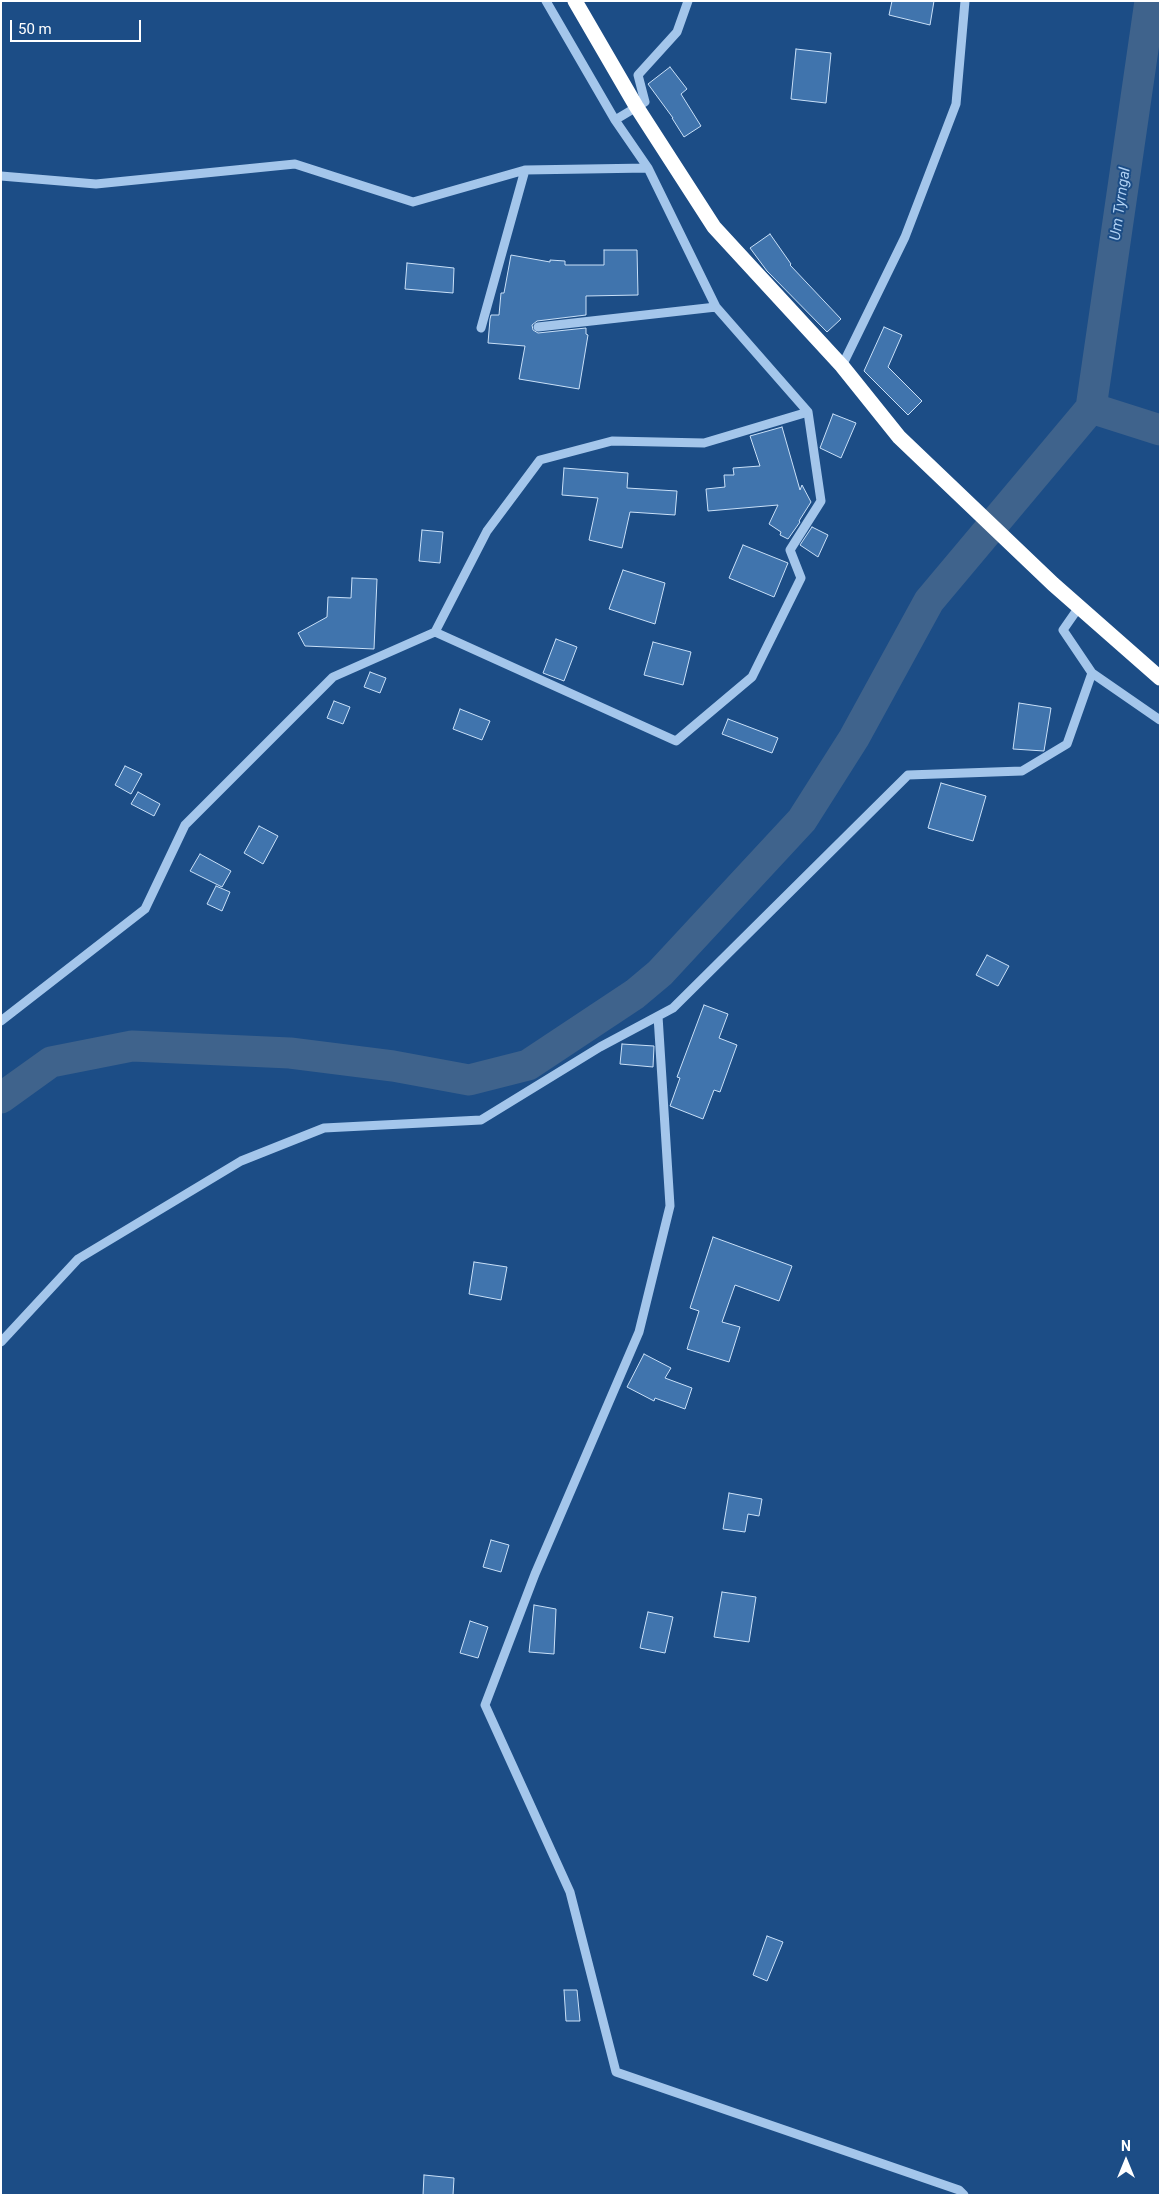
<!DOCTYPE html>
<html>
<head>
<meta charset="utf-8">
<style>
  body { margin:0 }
  #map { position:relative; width:1161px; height:2196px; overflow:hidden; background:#1c4d86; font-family:Roboto,sans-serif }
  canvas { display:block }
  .frame { position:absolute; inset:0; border:2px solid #fff; pointer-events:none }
  .north { position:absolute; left:1101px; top:2136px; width:50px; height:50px; -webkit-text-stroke:4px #1c4d86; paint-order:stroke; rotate:0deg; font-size:14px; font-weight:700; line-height:20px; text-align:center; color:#fff }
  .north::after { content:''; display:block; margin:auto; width:18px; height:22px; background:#fff; clip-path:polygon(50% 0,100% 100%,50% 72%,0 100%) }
  .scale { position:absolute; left:10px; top:20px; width:131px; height:22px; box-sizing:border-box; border:2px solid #fff; border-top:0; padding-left:6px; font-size:15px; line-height:18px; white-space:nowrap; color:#fff; -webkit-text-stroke:4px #1c4d86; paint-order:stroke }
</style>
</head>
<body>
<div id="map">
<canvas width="1161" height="2196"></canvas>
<div class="frame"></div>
<div class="north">N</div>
<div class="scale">50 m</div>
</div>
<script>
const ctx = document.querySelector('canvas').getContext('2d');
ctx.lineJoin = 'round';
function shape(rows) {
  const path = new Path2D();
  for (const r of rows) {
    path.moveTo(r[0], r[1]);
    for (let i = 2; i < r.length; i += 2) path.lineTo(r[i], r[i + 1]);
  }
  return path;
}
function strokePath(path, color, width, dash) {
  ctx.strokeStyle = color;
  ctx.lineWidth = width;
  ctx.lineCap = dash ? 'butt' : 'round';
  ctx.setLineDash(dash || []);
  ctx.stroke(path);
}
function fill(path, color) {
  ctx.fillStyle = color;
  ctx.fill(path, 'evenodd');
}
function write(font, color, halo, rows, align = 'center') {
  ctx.font = font + ' Roboto,sans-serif';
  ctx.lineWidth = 4;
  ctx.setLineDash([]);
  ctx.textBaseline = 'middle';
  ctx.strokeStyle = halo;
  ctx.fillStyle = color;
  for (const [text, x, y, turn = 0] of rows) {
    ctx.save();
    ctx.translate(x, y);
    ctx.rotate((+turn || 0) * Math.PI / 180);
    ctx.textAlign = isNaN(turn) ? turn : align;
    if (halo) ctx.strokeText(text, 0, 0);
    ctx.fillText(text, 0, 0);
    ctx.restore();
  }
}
strokePath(shape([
  [1091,408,1150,1],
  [1091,408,1160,430],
  [1,1098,51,1062,132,1046,290,1053,393,1066,469,1080,528,1065,635,994,660,973,802,820,854,738,929,601,1091,408]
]), '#3f638c', 31);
const building = shape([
  [892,1,934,1,930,25,889,15,892,1],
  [796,49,831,53,826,103,791,99,796,49],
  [670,67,687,89,681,94,701,126,684,137,672,118,673,118,648,84,670,67],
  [770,234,791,264,790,265,841,319,827,332,767,271,750,248,770,234],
  [604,250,637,250,638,295,586,296,586,315,537,321,532,325,533,330,538,333,586,328,586,334,588,335,579,389,519,379,525,346,488,343,490,319,491,315,499,315,501,293,504,293,511,255,550,262,550,260,565,261,565,265,604,265,604,250],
  [407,263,454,268,453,293,405,289,407,263],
  [884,327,902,335,888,367,922,401,908,415,864,371,884,327],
  [833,414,856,423,841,458,820,448,833,414],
  [782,427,800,490,802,485,811,502,799,521,800,522,788,539,780,535,781,532,769,524,778,505,708,511,706,489,725,487,724,475,734,475,733,468,760,466,750,436,782,427],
  [564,468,628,473,627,488,677,491,675,515,630,512,622,548,589,540,598,498,562,495,564,468],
  [812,527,828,535,818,557,800,545,812,527],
  [422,530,443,532,440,563,419,561,422,530],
  [743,545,788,563,774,597,729,578,743,545],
  [623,570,665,583,655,624,609,609,623,570],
  [352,578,377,579,374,649,305,646,298,633,327,617,328,597,351,598,352,578],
  [556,639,577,647,564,681,543,673,556,639],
  [653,642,691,652,683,685,644,675,653,642],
  [370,672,386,678,380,693,364,687,370,672],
  [334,701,350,707,343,724,327,718,334,701],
  [1019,703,1051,708,1044,751,1013,749,1019,703],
  [460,709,490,721,482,740,453,729,460,709],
  [728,719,778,738,772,753,722,734,728,719],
  [125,766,142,774,131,794,115,785,125,766],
  [941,783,986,796,973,841,928,828,941,783],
  [138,792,160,804,154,816,131,804,138,792],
  [259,826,278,836,263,864,244,853,259,826],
  [200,854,231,871,222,887,190,871,200,854],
  [216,886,230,892,222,911,207,904,216,886],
  [987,955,1009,966,998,986,976,975,987,955],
  [704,1005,728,1014,719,1038,737,1045,720,1092,714,1090,703,1119,670,1106,680,1078,677,1077,704,1005],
  [622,1044,654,1046,653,1067,620,1064,622,1044],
  [713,1237,792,1266,779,1301,735,1285,722,1322,740,1327,729,1362,687,1349,699,1311,690,1308,713,1237],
  [474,1262,507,1267,501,1300,469,1294,474,1262],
  [644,1354,671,1368,665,1378,692,1388,685,1409,655,1398,654,1401,627,1387,644,1354],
  [729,1493,762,1499,759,1516,748,1514,745,1532,723,1529,729,1493],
  [491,1540,509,1545,501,1572,483,1567,491,1540],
  [722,1592,756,1597,749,1642,714,1637,722,1592],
  [534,1605,556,1609,554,1654,529,1652,534,1605],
  [648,1612,673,1617,665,1653,640,1648,648,1612],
  [470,1621,488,1627,478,1658,460,1653,470,1621],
  [767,1936,783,1942,767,1981,753,1975,767,1936],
  [564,1990,577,1990,580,2021,566,2021,564,1990],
  [424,2175,454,2178,453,2195,423,2195,424,2175]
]);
fill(building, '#4074ad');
strokePath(building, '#c9e0f8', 1);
strokePath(shape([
  [615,120,645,102,638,75,677,32,688,1],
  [1,176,96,184,295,164,413,202,525,170],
  [538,327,716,307],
  [481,328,525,170,648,168],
  [842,366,905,237,956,104,965,1],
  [435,632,487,531,540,460,612,441,704,443,808,412],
  [1092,673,1160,720],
  [658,1016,670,1206,639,1332,535,1574,485,1705,570,1892,616,2072,959,2190,964,2195],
  [1,1021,145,909,185,825,333,677,435,632,676,741,752,677,801,578,790,550,821,501,808,412,716,307,648,168,615,120,546,1],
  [1,1342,78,1259,241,1161,324,1128,481,1120,600,1047,673,1008,908,775,1022,771,1067,744,1092,673,1063,630,1079,607]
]), '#a4c6eb', 9);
strokePath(shape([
  [575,1,636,106,714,227,842,366,899,437,1053,584,1160,678]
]), '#fff', 15);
write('italic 15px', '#afd0f3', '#1c4d86', [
  ["Um Tyrngal",1121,204,-82]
]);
</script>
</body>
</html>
